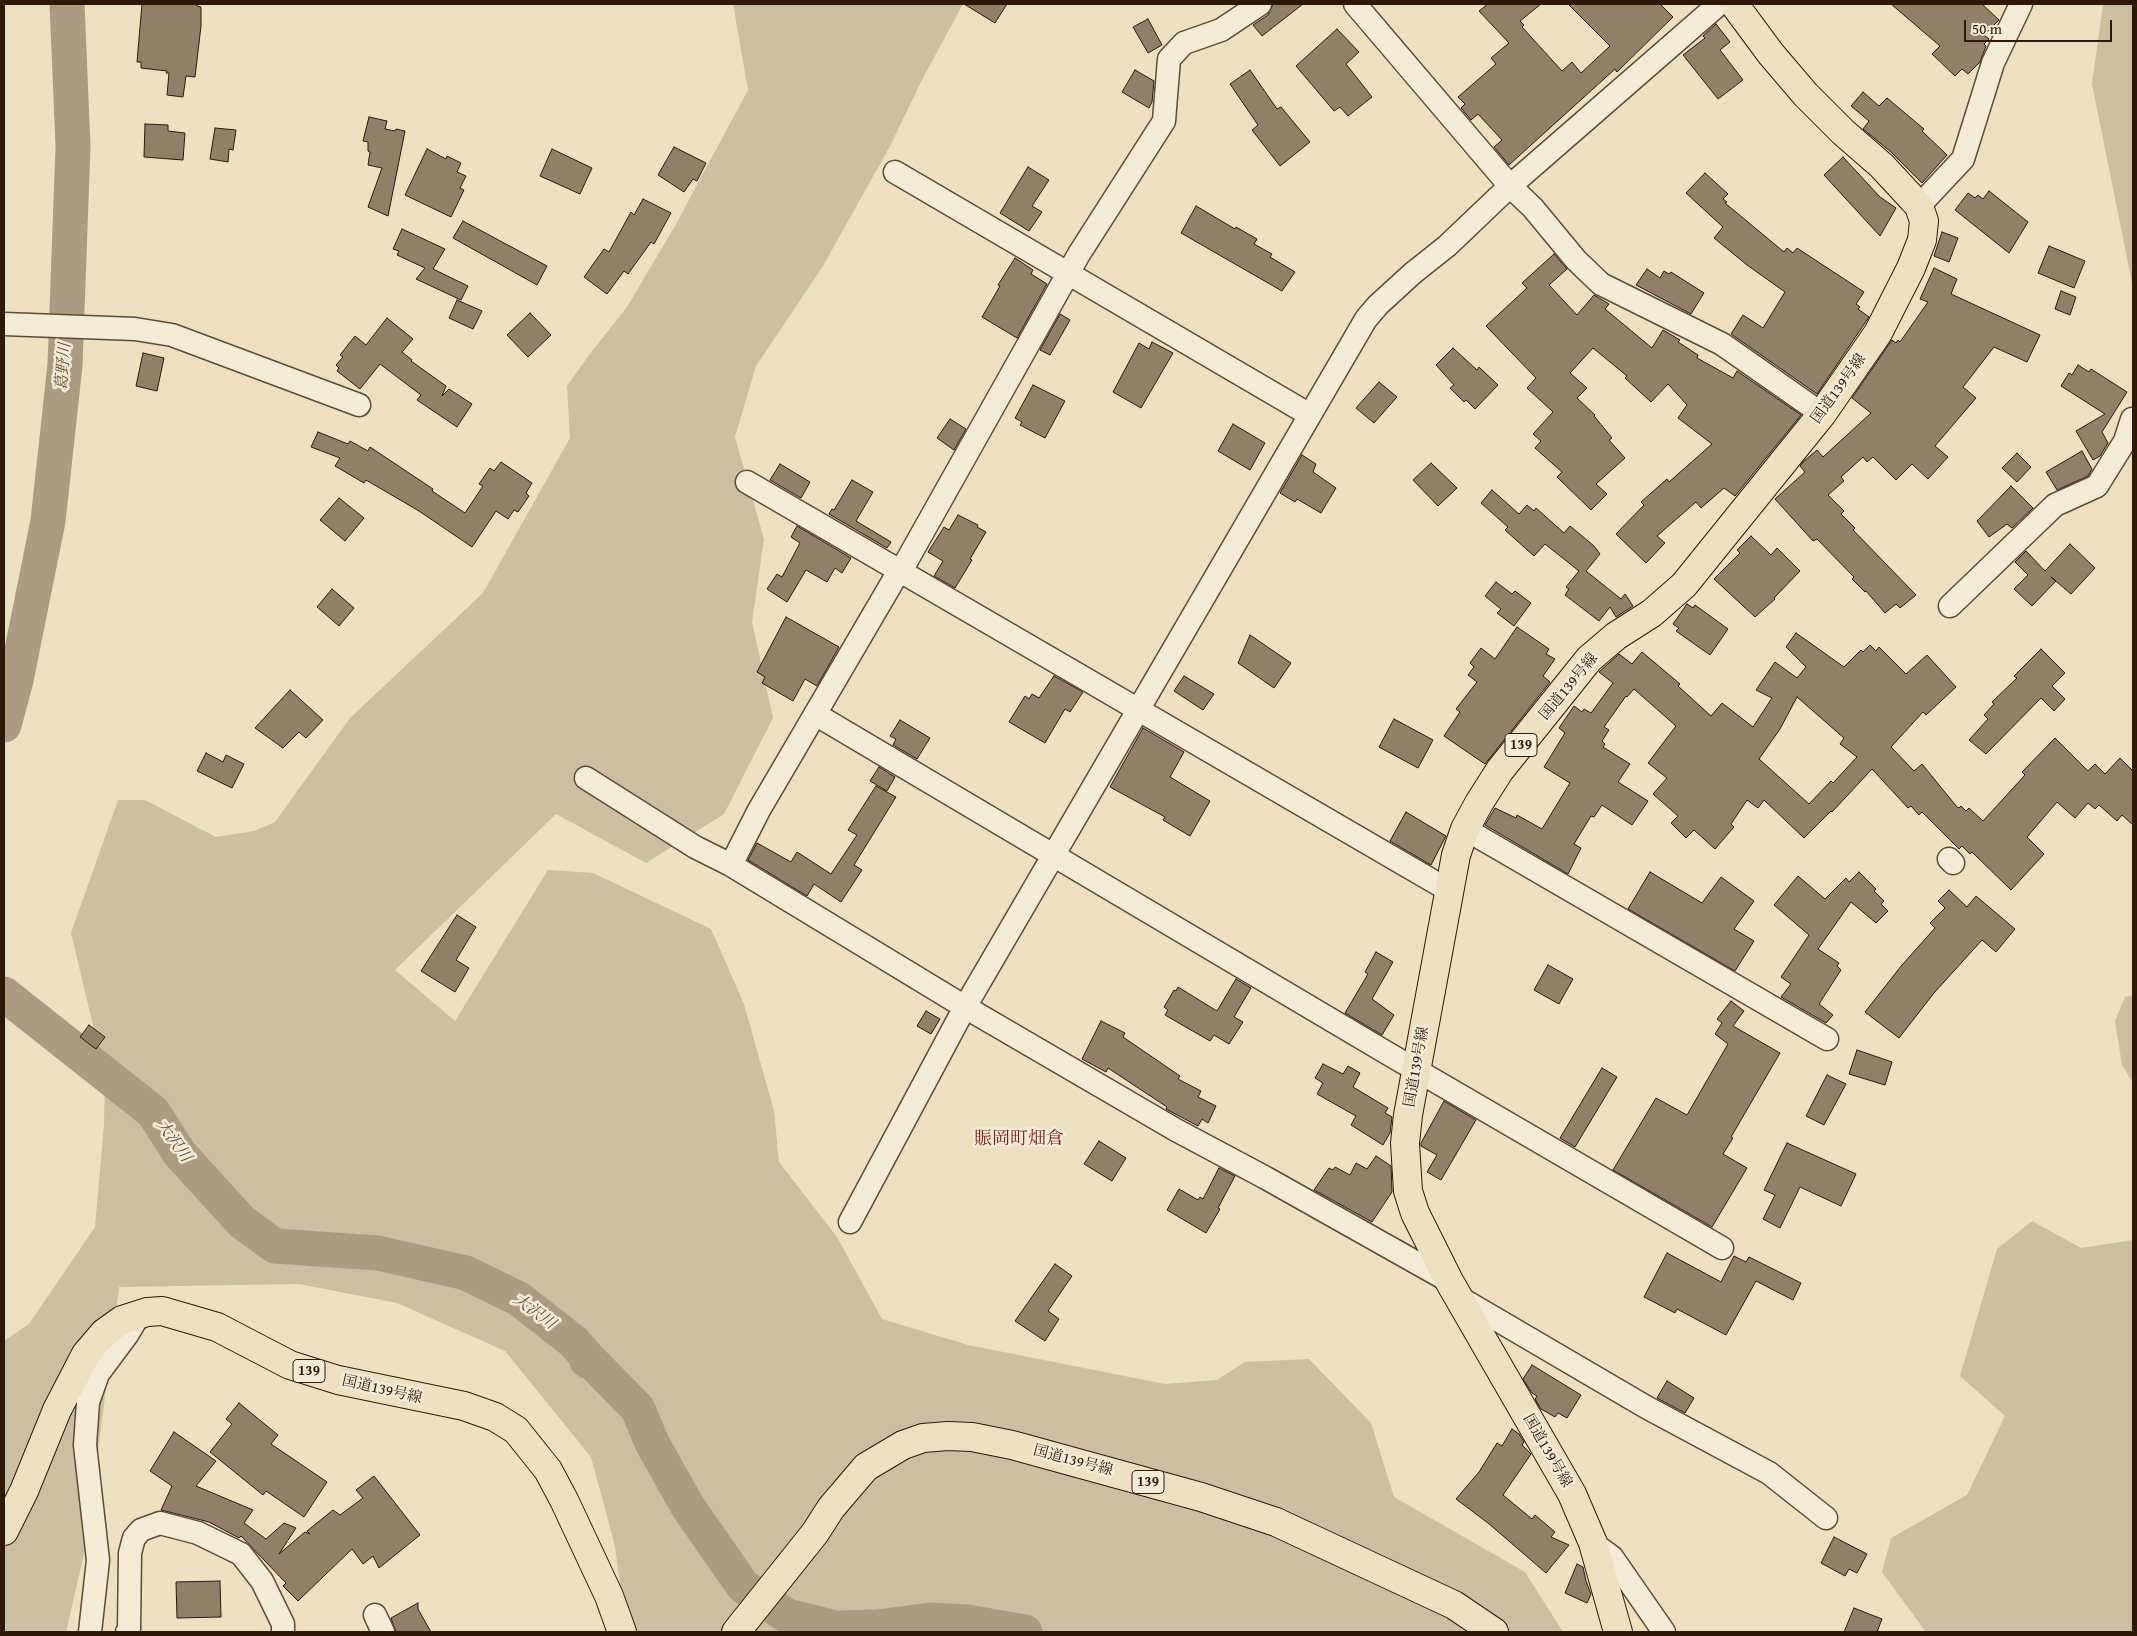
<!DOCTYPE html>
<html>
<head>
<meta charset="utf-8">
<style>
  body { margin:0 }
  #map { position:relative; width:2137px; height:1636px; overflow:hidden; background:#ece0c0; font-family:"Gentium Book Plus",serif }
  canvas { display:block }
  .frame { position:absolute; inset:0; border:5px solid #2e1908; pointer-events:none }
  .scale { position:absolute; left:1964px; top:20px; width:148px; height:22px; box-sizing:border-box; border:2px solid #2e1908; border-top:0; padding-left:6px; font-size:15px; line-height:18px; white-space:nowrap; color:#2e1908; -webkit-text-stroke:4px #f3ebd6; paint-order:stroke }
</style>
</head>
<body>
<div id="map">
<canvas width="2137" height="1636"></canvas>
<div class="frame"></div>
<div class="scale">50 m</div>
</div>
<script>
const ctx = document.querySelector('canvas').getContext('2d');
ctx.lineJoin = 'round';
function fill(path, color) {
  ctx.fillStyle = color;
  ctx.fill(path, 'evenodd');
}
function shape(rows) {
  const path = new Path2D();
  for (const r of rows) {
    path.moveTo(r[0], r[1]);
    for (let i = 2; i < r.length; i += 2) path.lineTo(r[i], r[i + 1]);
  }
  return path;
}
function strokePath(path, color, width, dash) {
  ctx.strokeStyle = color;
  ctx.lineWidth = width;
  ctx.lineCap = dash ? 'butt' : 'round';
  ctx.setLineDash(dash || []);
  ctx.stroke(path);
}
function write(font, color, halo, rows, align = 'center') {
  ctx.font = font + ' "Gentium Book Plus","Noto Serif JP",serif';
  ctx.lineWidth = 5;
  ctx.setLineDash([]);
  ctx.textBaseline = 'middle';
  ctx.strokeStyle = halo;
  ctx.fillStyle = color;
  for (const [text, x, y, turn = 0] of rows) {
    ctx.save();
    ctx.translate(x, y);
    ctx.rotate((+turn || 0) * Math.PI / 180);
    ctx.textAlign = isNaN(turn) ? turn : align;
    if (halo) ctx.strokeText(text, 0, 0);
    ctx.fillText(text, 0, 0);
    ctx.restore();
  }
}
fill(shape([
  [733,4,963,4,923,78,890,146,823,266,756,366,735,437,764,539,752,622,773,718,724,814,646,863,556,814,395,970,455,1021,548,870,593,873,711,929,744,1004,774,1111,779,1162,837,1237,882,1319,968,1345,1165,1384,1217,1380,1245,1362,1309,1359,1371,1423,1394,1497,1525,1572,1563,1632,626,1632,615,1546,591,1457,505,1351,397,1303,299,1284,119,1287,86,1545,66,1632,4,1632,4,1341,29,1324,95,1227,104,1125,105,1076,71,933,118,800,145,800,216,837,254,831,275,822,350,718,483,593,570,438,567,386,589,355,627,307,675,226,748,90],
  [2103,4,2133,4,2133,288,2092,84],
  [2133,995,2133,1083,2122,1065,2115,1021,2125,997],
  [2032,1221,2081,1248,2133,1240,2133,1632,1926,1632,1882,1572,1891,1538,1967,1495,2005,1416,1960,1376,1997,1249]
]), '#ccbea1');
strokePath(shape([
  [4,725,16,680,48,521,65,365,73,146,67,4],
  [4,994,153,1112,180,1154,242,1222,275,1246,378,1253,466,1273,519,1299,574,1342,587,1357,587,1361,591,1361,638,1409,652,1443,688,1507,743,1586,787,1616,836,1628,877,1627,930,1620,967,1622,1025,1632]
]), '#ab9c81', 35);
const building = shape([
  [142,4,197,4,197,6,201,7,201,26,195,77,186,76,183,97,167,95,169,73,166,73,167,71,141,68,141,62,137,62,142,4],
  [964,4,1007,4,995,23,964,4],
  [1273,4,1303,4,1262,36,1253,25,1268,15,1273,4],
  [1488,4,1541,4,1520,21,1524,25,1522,27,1562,71,1572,62,1581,73,1610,46,1568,4,1660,4,1673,17,1617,72,1615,69,1509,165,1494,147,1502,140,1478,114,1471,120,1461,108,1465,104,1458,97,1496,64,1491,58,1509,43,1479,11,1488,4],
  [1891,4,1982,4,1999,20,1984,35,1989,39,1984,44,1986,46,1980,62,1968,74,1962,69,1955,76,1932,54,1940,46,1891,4],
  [1148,19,1162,45,1148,53,1133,27,1148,19],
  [1716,24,1730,42,1720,50,1743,80,1718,99,1683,55,1705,38,1703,36,1716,24],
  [1337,29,1359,52,1346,64,1372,97,1348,116,1340,107,1334,111,1296,66,1337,29],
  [1135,70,1154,81,1152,102,1149,108,1122,92,1135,70],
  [1250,70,1277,109,1281,107,1310,142,1280,166,1252,130,1258,125,1230,84,1250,70],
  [1863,92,1879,106,1887,98,1924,129,1922,131,1947,155,1922,183,1891,152,1863,129,1869,121,1851,106,1863,92],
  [369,117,387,121,385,129,395,131,396,129,405,131,388,216,368,207,382,168,368,165,370,152,368,151,368,142,363,141,369,117],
  [145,124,168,125,168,131,185,133,183,160,144,157,145,124],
  [215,128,236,130,233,150,229,149,228,162,210,159,215,128],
  [674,147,706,163,697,181,693,179,684,192,658,175,674,147],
  [427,149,446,159,447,156,461,163,457,172,466,176,460,188,464,190,451,217,405,195,427,149],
  [552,149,592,168,580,194,540,176,552,149],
  [1843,157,1880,197,1896,208,1880,236,1824,175,1843,157],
  [1028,167,1049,180,1032,206,1042,212,1029,231,1000,213,1028,167],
  [1705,173,1728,194,1723,199,1727,202,1725,203,1784,252,1787,248,1793,253,1797,248,1864,292,1856,304,1860,307,1858,309,1869,317,1817,394,1731,334,1743,315,1763,328,1785,292,1747,265,1714,238,1723,227,1686,193,1705,173],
  [1989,191,2028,222,2009,253,1955,210,1968,193,1975,198,1978,195,1983,199,1989,191],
  [643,199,671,213,654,244,651,242,628,274,624,271,607,294,584,277,604,249,609,252,631,212,634,215,643,199],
  [1196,206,1235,229,1236,227,1257,239,1254,244,1272,254,1270,257,1295,272,1282,291,1181,233,1196,206],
  [463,221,547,266,537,285,453,238,463,221],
  [402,229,445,249,433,269,468,286,461,300,416,279,425,268,397,255,399,251,393,249,402,229],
  [1942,232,1958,238,1949,262,1934,256,1942,232],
  [2049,246,2085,261,2074,288,2038,273,2049,246],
  [1554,254,1567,269,1549,285,1577,315,1594,295,1609,304,1605,309,1652,348,1663,330,1680,340,1678,342,1698,355,1697,358,1733,378,1737,371,1801,415,1735,496,1724,488,1701,508,1696,502,1657,536,1665,543,1646,563,1616,534,1644,505,1641,502,1667,479,1669,482,1712,444,1678,418,1687,405,1668,384,1651,402,1625,378,1627,376,1593,348,1570,373,1587,388,1577,398,1595,415,1594,416,1612,438,1609,440,1625,458,1596,484,1607,494,1591,510,1557,477,1562,472,1535,448,1541,441,1533,434,1553,412,1527,388,1536,378,1486,326,1527,288,1522,283,1554,254],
  [1015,258,1033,270,1031,274,1047,284,1017,338,982,317,1000,286,998,285,1015,258],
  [1934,268,1957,279,1951,294,2040,335,2027,362,1994,347,1963,387,1976,398,1935,446,1948,457,1928,479,1912,464,1896,480,1873,457,1867,462,1863,457,1841,477,1844,481,1828,495,1844,511,1841,514,1855,528,1853,530,1916,595,1900,608,1896,604,1885,613,1866,591,1865,592,1852,579,1854,577,1817,539,1813,541,1775,499,1805,472,1800,466,1803,462,1817,450,1823,457,1871,413,1852,398,1892,340,1896,343,1898,340,1900,342,1928,302,1920,299,1934,268],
  [1647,269,1660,278,1664,271,1669,274,1671,272,1704,293,1691,314,1636,285,1647,269],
  [2061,291,2076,297,2070,315,2055,309,2061,291],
  [457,300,482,311,473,329,449,318,457,300],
  [530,313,551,335,528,357,507,335,530,313],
  [1060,314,1070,320,1050,355,1040,350,1060,314],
  [387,318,413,339,402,352,412,360,411,361,446,386,442,396,449,389,472,404,457,427,417,400,421,395,380,364,360,389,337,371,339,368,336,365,343,357,340,355,355,336,366,345,387,318],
  [1152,342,1173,353,1141,408,1113,392,1139,343,1149,349,1152,342],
  [1453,348,1477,370,1479,367,1498,385,1475,409,1466,400,1464,402,1450,388,1454,385,1436,365,1453,348],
  [143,353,164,358,157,391,136,386,143,353],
  [2078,365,2089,372,2091,369,2127,392,2102,432,2108,443,2100,456,2093,460,2076,431,2105,414,2061,386,2069,373,2072,375,2078,365],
  [1379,382,1397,397,1374,423,1356,408,1379,382],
  [1033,385,1065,401,1045,438,1020,425,1022,422,1015,418,1033,385],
  [950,419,966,429,954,450,937,438,950,419],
  [1233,424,1265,443,1250,470,1218,451,1233,424],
  [318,432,348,444,350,441,368,451,370,447,433,489,432,491,465,513,483,486,479,484,490,468,494,471,501,462,532,483,526,493,529,496,518,512,514,510,508,519,496,511,472,547,419,511,366,480,364,483,335,466,340,458,311,447,318,432],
  [2082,451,2092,469,2088,476,2057,490,2046,472,2082,451],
  [2017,453,2031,467,2017,482,2002,468,2017,453],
  [1302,455,1316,464,1313,472,1336,488,1321,513,1297,499,1295,502,1280,493,1302,455],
  [1431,463,1457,488,1438,506,1413,480,1431,463],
  [780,464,810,482,801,498,770,480,780,464],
  [852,480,873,492,856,521,891,542,887,548,829,514,832,509,834,510,852,480],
  [2011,486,2033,508,2012,528,2007,524,1989,537,1977,521,2011,486],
  [1492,490,1519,514,1527,505,1534,511,1536,508,1564,533,1570,526,1594,546,1600,554,1586,571,1621,599,1625,594,1633,606,1616,617,1610,607,1599,621,1565,595,1569,589,1566,587,1579,571,1545,544,1534,556,1505,530,1508,527,1481,503,1492,490],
  [339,498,364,518,345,541,320,520,339,498],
  [958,515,978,525,977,527,986,532,970,559,972,560,955,588,934,576,943,561,928,552,944,527,949,530,958,515],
  [797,526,851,558,842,573,835,568,827,582,806,570,787,602,767,589,777,574,782,577,800,543,791,537,797,526],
  [1751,536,1771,555,1777,548,1800,571,1774,598,1775,599,1755,617,1714,579,1740,553,1737,550,1751,536],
  [2070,544,2095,568,2071,594,2051,577,2056,581,2032,606,2014,589,2028,575,2015,562,2026,551,2045,571,2070,544],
  [1496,582,1512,594,1515,591,1531,603,1514,626,1497,613,1501,609,1485,596,1496,582],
  [332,589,354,608,339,626,317,607,332,589],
  [1687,604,1693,608,1695,605,1728,629,1710,655,1676,631,1679,628,1673,624,1687,604],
  [786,617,839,647,817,686,805,679,793,701,762,683,765,677,757,672,786,617],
  [1517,627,1549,649,1546,654,1555,659,1543,676,1550,682,1485,764,1444,736,1460,712,1456,709,1477,682,1468,675,1474,667,1470,663,1481,648,1495,659,1517,627],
  [1796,633,1844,667,1861,650,1863,652,1870,645,1876,651,1879,647,1906,674,1927,655,1956,687,1926,715,1923,712,1891,747,1914,771,1922,764,1957,807,1959,808,1961,806,1966,811,1969,808,1983,821,2025,775,2022,772,2055,738,2088,771,2095,764,2105,774,2120,758,2133,771,2133,825,2122,815,2117,821,2099,805,2095,809,2088,803,2075,818,2057,802,2027,837,2044,854,2011,890,1972,852,1970,854,1962,846,1959,849,1922,812,1919,815,1911,806,1908,808,1872,769,1832,812,1831,811,1804,838,1764,800,1758,808,1747,800,1731,824,1734,827,1715,849,1694,830,1686,838,1671,823,1678,816,1653,794,1667,778,1648,763,1676,726,1634,689,1627,697,1626,696,1604,727,1609,730,1602,741,1605,744,1603,747,1630,764,1618,782,1648,801,1632,825,1602,805,1594,817,1591,816,1574,844,1581,848,1568,874,1485,825,1495,808,1516,818,1517,815,1542,829,1570,783,1544,767,1565,733,1559,728,1574,706,1582,712,1584,709,1591,713,1613,683,1599,672,1619,654,1632,664,1642,652,1680,684,1678,686,1711,716,1722,703,1753,727,1772,698,1756,690,1775,662,1797,678,1806,667,1786,647,1796,633],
  [1797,697,1844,738,1840,744,1857,757,1833,783,1831,781,1809,804,1759,759,1780,729,1797,697],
  [1250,635,1291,663,1274,688,1238,663,1250,635],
  [2041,649,2065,673,2052,686,2065,699,2054,711,2041,698,1986,754,1969,740,1988,719,1984,715,1994,704,1992,702,2017,678,2014,676,2041,649],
  [1054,676,1083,692,1070,712,1065,709,1045,743,1009,722,1025,696,1029,699,1032,694,1039,698,1054,676],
  [1184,676,1214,694,1203,710,1174,691,1184,676],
  [290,690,323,720,306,738,299,732,283,748,255,728,290,690],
  [1394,719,1433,740,1418,768,1379,747,1394,719],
  [900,720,930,738,917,759,893,745,896,739,890,736,900,720],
  [1143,728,1184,752,1170,777,1210,801,1190,836,1163,820,1165,817,1110,787,1143,728],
  [206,753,223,762,226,755,244,764,232,788,197,771,206,753],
  [879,767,895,777,887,791,870,781,879,767],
  [876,786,896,797,854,865,862,870,841,902,814,884,807,896,748,860,757,843,791,862,797,852,831,874,857,835,848,830,876,786],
  [1406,812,1446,836,1431,865,1390,841,1406,812],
  [1650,872,1702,903,1721,877,1754,901,1734,929,1754,941,1735,971,1628,909,1650,872],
  [1859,872,1876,889,1874,891,1884,901,1881,904,1888,911,1876,923,1851,902,1818,949,1839,963,1837,966,1841,970,1819,1004,1833,1015,1826,1023,1781,997,1791,984,1781,977,1809,935,1774,905,1798,876,1825,899,1846,878,1849,882,1859,872],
  [1949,890,1967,907,1976,896,2015,929,1996,952,1982,940,1934,993,1899,1038,1865,1012,1902,965,1935,928,1930,923,1945,908,1938,901,1949,890],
  [457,915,476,927,456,960,469,968,455,992,421,971,457,915],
  [1376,952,1393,962,1372,999,1394,1015,1382,1035,1345,1013,1368,974,1365,972,1376,952],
  [1548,965,1573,979,1559,1004,1534,990,1548,965],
  [1236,979,1251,988,1234,1017,1243,1022,1229,1044,1214,1035,1210,1041,1165,1015,1168,1010,1164,1007,1174,990,1176,991,1178,987,1217,1011,1236,979],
  [1731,1001,1744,1011,1733,1026,1780,1053,1731,1137,1733,1138,1723,1154,1747,1168,1712,1227,1613,1170,1656,1098,1687,1115,1728,1044,1715,1034,1722,1023,1717,1019,1731,1001],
  [926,1011,940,1019,931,1034,917,1026,926,1011],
  [1101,1021,1125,1033,1123,1037,1180,1076,1178,1079,1201,1091,1198,1097,1216,1106,1208,1123,1202,1119,1198,1126,1166,1109,1167,1107,1108,1068,1106,1072,1082,1059,1101,1021],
  [89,1025,105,1037,96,1049,80,1037,89,1025],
  [1857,1050,1892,1062,1885,1085,1849,1074,1857,1050],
  [1323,1064,1343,1074,1348,1066,1360,1073,1353,1087,1388,1108,1385,1113,1392,1117,1390,1133,1383,1145,1351,1125,1356,1116,1317,1094,1323,1083,1315,1078,1323,1064],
  [1602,1068,1617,1077,1575,1147,1560,1138,1602,1068],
  [1827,1075,1846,1084,1824,1125,1806,1116,1827,1075],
  [1444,1101,1476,1120,1441,1180,1427,1172,1437,1155,1421,1146,1421,1143,1444,1101],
  [1099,1141,1126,1158,1112,1181,1084,1164,1099,1141],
  [1787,1143,1856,1174,1841,1206,1800,1187,1780,1228,1763,1219,1775,1195,1764,1190,1787,1143],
  [1376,1156,1391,1166,1392,1192,1372,1222,1314,1190,1329,1168,1333,1170,1335,1167,1350,1175,1356,1163,1367,1169,1376,1156],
  [1219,1168,1235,1176,1218,1208,1220,1209,1206,1233,1167,1210,1179,1189,1198,1200,1200,1197,1203,1199,1219,1168],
  [1667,1253,1721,1282,1734,1256,1746,1262,1749,1257,1801,1283,1793,1300,1756,1281,1726,1335,1677,1309,1675,1313,1644,1297,1667,1253],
  [1055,1264,1072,1276,1048,1311,1059,1319,1045,1341,1015,1321,1055,1264],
  [1532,1365,1581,1395,1567,1418,1558,1413,1555,1417,1541,1409,1535,1399,1537,1396,1532,1393,1523,1379,1532,1365],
  [1667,1381,1694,1398,1685,1413,1657,1398,1667,1381],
  [239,1403,278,1435,271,1444,327,1482,304,1517,266,1491,263,1495,210,1452,232,1424,226,1419,239,1403],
  [1512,1429,1519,1434,1524,1442,1522,1445,1531,1454,1503,1495,1532,1519,1535,1515,1555,1532,1551,1537,1569,1545,1546,1573,1488,1523,1456,1499,1479,1472,1497,1443,1502,1446,1512,1429],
  [174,1432,216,1461,196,1486,253,1510,244,1523,266,1539,284,1523,296,1528,279,1554,305,1532,310,1534,307,1531,333,1510,340,1515,363,1498,356,1490,374,1476,420,1535,379,1568,373,1556,363,1564,352,1549,298,1601,283,1586,286,1583,241,1536,239,1538,209,1522,161,1510,172,1486,150,1471,174,1432],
  [1834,1537,1867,1554,1857,1573,1849,1569,1845,1576,1821,1563,1834,1537],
  [1577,1564,1583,1567,1586,1581,1591,1594,1587,1603,1565,1593,1577,1564],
  [220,1581,221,1617,177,1618,176,1582,220,1581],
  [418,1603,418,1609,431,1632,396,1632,391,1618,418,1603],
  [1854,1608,1882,1619,1877,1632,1844,1632,1854,1608]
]);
fill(building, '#918068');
strokePath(building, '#2e1908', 1);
const minor = shape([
  [1355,4,1510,186,1533,208,1576,260,1601,284,1722,344,1822,414],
  [895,172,1310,415],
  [1919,206,1963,159,1993,63,2021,4],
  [4,324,135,329,172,335,359,405],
  [747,482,1450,891],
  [1950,606,2055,505,2097,486,2125,441,2132,419],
  [815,714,1387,1053,1722,1248],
  [586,778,695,847,731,865,965,1007,1176,1130,1266,1178,1449,1281],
  [1465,829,1827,1039],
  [1949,859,1953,863],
  [731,865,759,810,896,576,901,571,1079,254,1164,121,1169,59,1184,43,1221,30,1260,4],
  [850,1222,965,1007,1366,319,1378,305,1413,273,1447,246,1510,186,1719,4],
  [1460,1298,1646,1407,1769,1473,1826,1518],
  [1593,1543,1612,1557,1664,1632],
  [375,1615,383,1632],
  [90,1632,98,1560,85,1445,88,1402,98,1374,127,1335,139,1315],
  [127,1632,129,1629,130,1553,134,1538,141,1530,160,1523,198,1533,241,1554,262,1581,283,1624,283,1632]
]);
const trunk = shape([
  [4,1531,24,1491,57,1410,86,1354,104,1333,122,1320,147,1312,162,1311,217,1327,290,1365,338,1380,464,1406,495,1417,516,1430,548,1470,564,1500,609,1596,622,1632],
  [736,1632,815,1533,831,1508,866,1467,903,1445,923,1438,948,1436,972,1437,1012,1445,1201,1497,1276,1522,1454,1605,1494,1632],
  [1618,1632,1593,1543,1572,1494,1449,1281,1415,1213,1408,1191,1405,1143,1408,1115,1456,855,1465,829,1479,803,1500,770,1589,659,1616,636,1652,613,1684,585,1822,414,1878,333,1911,268,1922,240,1924,221,1919,206,1882,166,1843,132,1806,95,1771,54,1734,4]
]);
strokePath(minor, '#5e4b36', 25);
strokePath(trunk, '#2e1908', 30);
strokePath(minor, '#f3ebd6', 22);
strokePath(trunk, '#ece0c0', 28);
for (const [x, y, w] of [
  [1521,745,32],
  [309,1371,32],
  [1148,1482,32]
]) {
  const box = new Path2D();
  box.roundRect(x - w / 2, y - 11.5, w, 23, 4);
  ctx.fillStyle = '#f3ebd6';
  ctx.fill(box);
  strokePath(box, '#2e1908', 1);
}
write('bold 14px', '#2e1908', null, [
  ["139",1521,745],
  ["139",309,1371],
  ["139",1148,1482]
]);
write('15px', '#2e1908', '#f3ebd6', [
  ["国道139号線",1839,389,-54],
  ["国道139号線",1569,687,-50],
  ["国道139号線",1417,1067,-80],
  ["国道139号線",382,1390,13],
  ["国道139号線",1547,1451,60],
  ["国道139号線",1073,1461,15]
]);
write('italic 16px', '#604d38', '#f3ebd6', [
  ["葛野川",64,367,-86],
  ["大沢川",173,1141,54],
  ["大沢川",534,1312,36]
]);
write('18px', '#7a1f14', '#f3ebd6', [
  ["賑岡町畑倉",1019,1139]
]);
</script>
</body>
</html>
